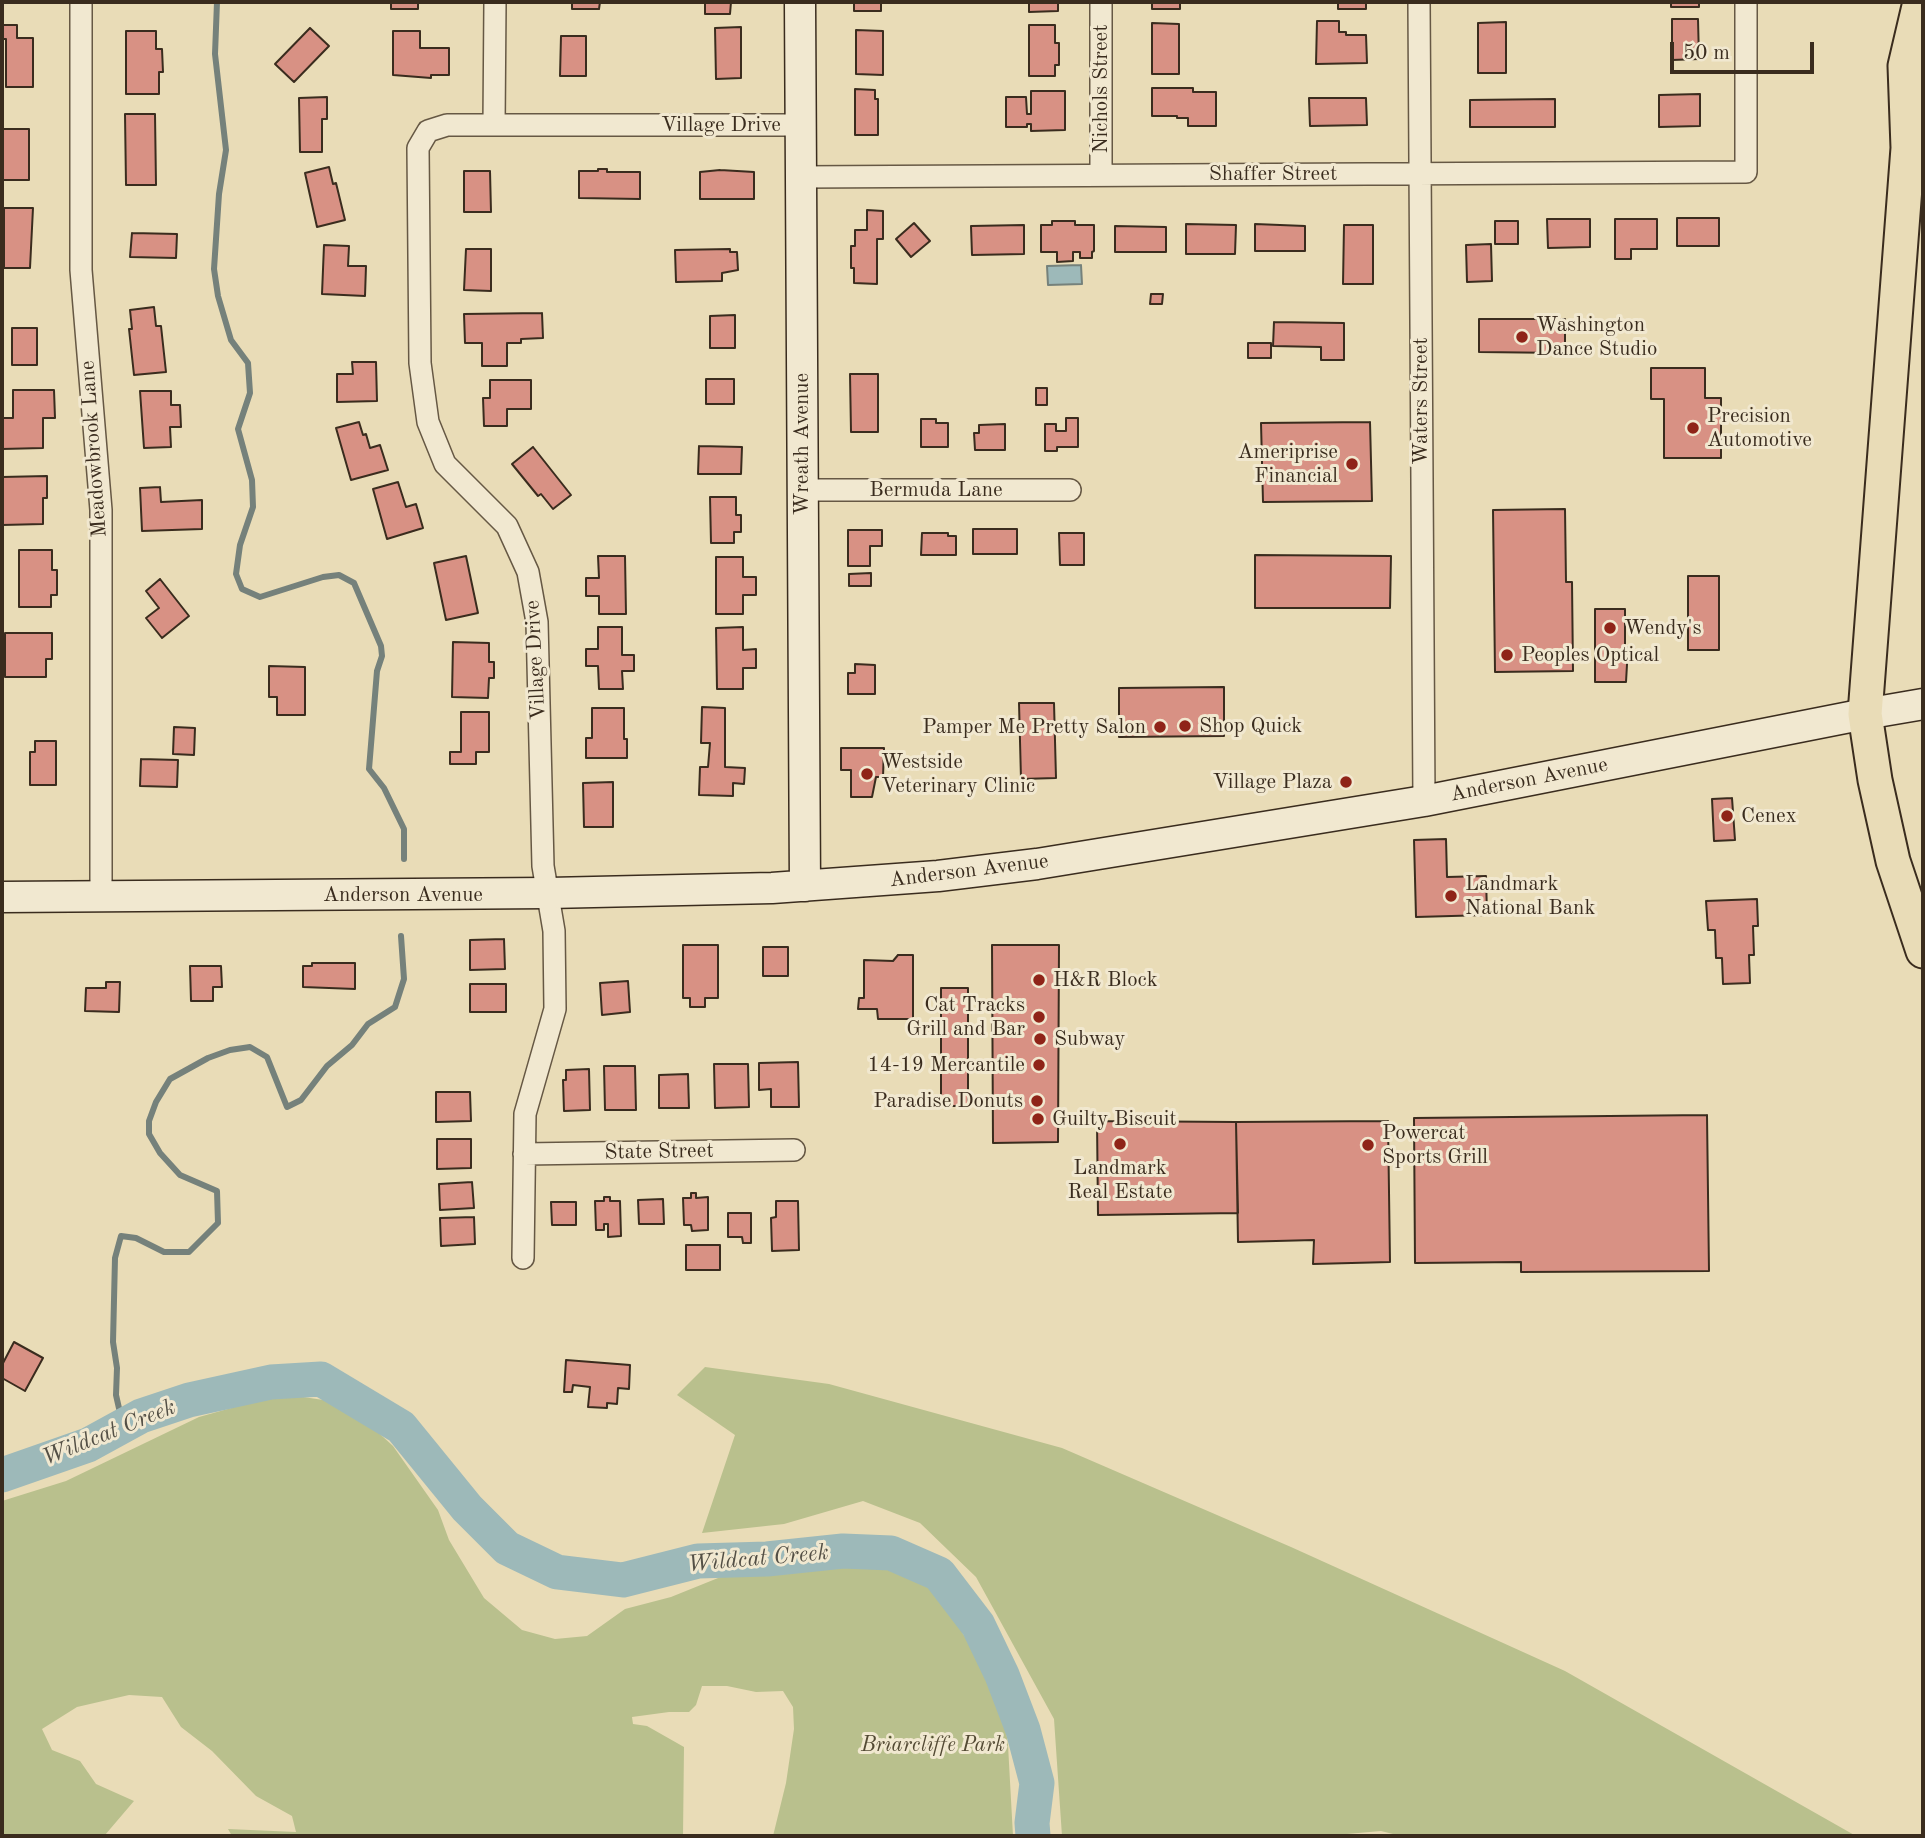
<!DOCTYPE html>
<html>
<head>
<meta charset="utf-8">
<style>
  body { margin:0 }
  #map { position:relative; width:1925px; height:1838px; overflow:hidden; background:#e9dcb7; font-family:"Old Standard TT",serif }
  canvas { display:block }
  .frame { position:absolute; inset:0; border:4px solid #3a2c1e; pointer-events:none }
  .scale { position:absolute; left:1670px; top:42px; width:144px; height:32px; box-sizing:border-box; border:4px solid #3a2c1e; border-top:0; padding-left:9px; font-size:21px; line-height:24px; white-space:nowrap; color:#3a2c1e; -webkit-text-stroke:5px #f1e8d0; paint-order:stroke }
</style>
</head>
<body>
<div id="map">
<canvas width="1925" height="1838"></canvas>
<div class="frame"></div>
<div class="scale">50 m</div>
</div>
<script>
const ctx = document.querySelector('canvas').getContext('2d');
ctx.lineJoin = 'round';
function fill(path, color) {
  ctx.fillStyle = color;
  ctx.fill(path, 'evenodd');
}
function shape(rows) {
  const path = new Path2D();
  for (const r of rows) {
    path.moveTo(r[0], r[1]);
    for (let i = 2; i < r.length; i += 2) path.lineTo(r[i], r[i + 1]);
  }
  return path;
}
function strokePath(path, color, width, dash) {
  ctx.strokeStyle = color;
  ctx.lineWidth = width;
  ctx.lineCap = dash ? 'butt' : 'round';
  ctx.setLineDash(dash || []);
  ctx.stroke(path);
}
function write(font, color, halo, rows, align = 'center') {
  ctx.font = font + ' "Old Standard TT",serif';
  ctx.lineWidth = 6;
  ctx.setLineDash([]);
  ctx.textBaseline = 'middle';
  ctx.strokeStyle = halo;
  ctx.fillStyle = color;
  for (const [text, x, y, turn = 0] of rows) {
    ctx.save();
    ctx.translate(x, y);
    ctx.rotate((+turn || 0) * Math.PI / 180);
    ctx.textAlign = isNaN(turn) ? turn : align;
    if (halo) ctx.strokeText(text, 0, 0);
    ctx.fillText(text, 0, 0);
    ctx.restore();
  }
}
fill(shape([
  [705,1367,829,1384,1062,1448,1291,1547,1565,1671,1856,1836,1401,1836,1381,1831,1324,1836,1062,1836,1054,1719,976,1577,920,1523,863,1501,784,1524,702,1533,735,1435,677,1395],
  [290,1395,330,1401,358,1414,393,1446,438,1510,449,1540,484,1598,522,1630,555,1639,587,1636,625,1609,671,1597,723,1576,773,1574,800,1568,801,1562,850,1555,887,1567,931,1588,952,1615,988,1676,1003,1708,1008,1745,1013,1836,773,1836,786,1783,794,1729,793,1707,783,1691,756,1692,727,1686,702,1686,696,1705,689,1712,669,1712,632,1717,633,1724,647,1726,684,1747,683,1836,232,1836,228,1829,296,1832,292,1816,256,1796,212,1751,181,1727,162,1697,129,1695,77,1707,42,1729,52,1750,80,1761,96,1784,134,1801,105,1835,2,1836,2,1501,66,1481,199,1417,260,1400]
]), '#b9c08d');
const water = shape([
  [1081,265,1082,284,1048,285,1047,266,1081,265]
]);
fill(water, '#9db9b9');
strokePath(water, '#75817b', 2);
strokePath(shape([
  [217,2,215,54,226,150,219,194,214,269,218,296,231,340,248,363,250,393,238,429,252,480,253,507,240,545,236,574,242,589,260,597,323,577,339,575,354,583,381,646,382,656,377,671,369,769,384,788,404,829,404,859],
  [123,1426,116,1395,117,1368,113,1342,115,1258,121,1236,136,1238,164,1252,189,1252,218,1223,217,1191,180,1175,160,1153,149,1134,149,1121,156,1102,170,1079,208,1058,230,1050,250,1047,267,1057,287,1107,301,1100,327,1066,352,1045,368,1024,395,1007,404,979,401,936]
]), '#75817b', 6);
strokePath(shape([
  [2,1475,88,1445,141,1416,189,1400,271,1382,321,1379,401,1427,467,1508,507,1548,557,1572,623,1580,698,1561,767,1559,843,1551,891,1553,939,1574,978,1625,1002,1675,1023,1730,1037,1783,1032,1823,1033,1836]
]), '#9db9b9', 35);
const building = shape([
  [391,2,418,2,418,9,391,9,391,2],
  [572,2,600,2,599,9,572,9,572,2],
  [705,2,739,2,731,2,730,14,705,14,705,2],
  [854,2,881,2,881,11,854,11,854,2],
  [1029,2,1058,2,1058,11,1029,12,1029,2],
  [1152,2,1180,2,1180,9,1152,9,1152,2],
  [1338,2,1366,2,1366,9,1338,9,1338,2],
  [1671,2,1699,2,1699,7,1671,7,1671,2],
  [1672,19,1698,19,1699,59,1672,60,1672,19],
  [1317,21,1339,21,1339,32,1346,32,1346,35,1366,35,1367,63,1316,64,1317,21],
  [1506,22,1506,73,1478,73,1478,23,1506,22],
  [1152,23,1179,24,1179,74,1152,74,1152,23],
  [2,25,17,25,17,38,33,38,33,87,6,87,6,39,2,39,2,25],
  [1029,25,1055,25,1055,43,1059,43,1059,65,1055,65,1055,76,1029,76,1029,25],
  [741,27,741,78,716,79,715,28,741,27],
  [310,28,329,46,294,82,275,64,310,28],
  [856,30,883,31,883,75,856,74,856,30],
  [126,31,156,31,156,49,162,49,163,72,159,72,159,94,126,94,126,31],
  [393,31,420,31,420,48,449,48,449,75,431,75,431,78,393,75,393,31],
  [561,36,586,36,586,76,560,76,561,36],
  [1152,88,1193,88,1193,92,1216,92,1216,126,1188,126,1188,118,1177,118,1177,116,1152,116,1152,88],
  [855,89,875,90,875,99,878,99,878,135,855,135,855,89],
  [1031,91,1065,91,1065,130,1031,131,1031,124,1027,124,1027,127,1006,127,1006,97,1026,97,1027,114,1031,114,1031,91],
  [1700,94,1700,126,1659,127,1659,95,1700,94],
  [327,97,327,119,322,119,322,152,300,152,299,98,327,97],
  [1309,98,1366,98,1367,125,1310,126,1309,98],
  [1555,99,1555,127,1470,127,1470,100,1555,99],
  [125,114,155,114,156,185,126,185,125,114],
  [2,129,29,129,29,180,2,180,2,129],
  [329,167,333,184,336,183,345,220,317,227,305,173,329,167],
  [598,169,607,169,607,172,640,172,640,199,579,198,579,171,598,171,598,169],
  [720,170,754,172,754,199,700,199,700,172,720,170],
  [464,171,490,171,491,212,464,212,464,171],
  [4,208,33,208,30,268,4,268,4,208],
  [867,210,883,211,883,239,877,239,877,284,854,283,854,268,851,268,851,246,855,246,855,230,867,230,867,210],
  [1677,218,1719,218,1719,246,1677,246,1677,218],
  [1547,219,1590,219,1590,247,1548,248,1547,219],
  [1615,219,1657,219,1657,249,1631,249,1631,259,1615,259,1615,219],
  [1052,221,1075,221,1075,225,1094,225,1094,251,1092,252,1092,258,1080,258,1080,252,1073,252,1073,261,1057,262,1057,252,1041,252,1041,225,1052,225,1052,221],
  [1495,221,1518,221,1518,244,1495,244,1495,221],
  [914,223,930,241,911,257,896,239,914,223],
  [1186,224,1236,225,1235,254,1186,254,1186,224],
  [1255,224,1305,226,1305,251,1255,251,1255,224],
  [1024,225,1024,254,972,255,971,226,1024,225],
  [1344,225,1373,225,1373,284,1343,284,1344,225],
  [1115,226,1166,227,1166,252,1115,252,1115,226],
  [132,233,177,234,176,258,130,257,132,233],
  [1491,244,1492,281,1467,282,1466,245,1491,244],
  [324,245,349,246,348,266,366,266,365,296,322,294,324,245],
  [466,249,491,249,491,291,464,290,466,249],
  [730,249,730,252,737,252,738,270,722,273,722,281,676,282,675,250,730,249],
  [1151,294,1163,294,1162,304,1150,304,1151,294],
  [154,307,156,326,161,326,166,372,134,375,129,329,132,329,130,310,154,307],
  [542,313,543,338,521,339,521,343,507,343,507,366,482,366,482,343,465,343,464,314,542,313],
  [735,315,735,348,710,348,710,316,735,315],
  [1479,319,1565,319,1565,353,1479,352,1479,319],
  [1274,322,1344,323,1344,360,1321,360,1321,347,1273,346,1274,322],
  [12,328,37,328,37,365,12,365,12,328],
  [1248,343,1271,343,1271,358,1248,358,1248,343],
  [352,362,376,362,377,401,337,402,337,374,353,374,352,362],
  [1651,368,1705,368,1705,398,1721,398,1721,458,1664,458,1664,399,1651,399,1651,368],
  [850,374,878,374,878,432,851,432,850,374],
  [706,379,734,379,734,404,706,404,706,379],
  [490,380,531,380,531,409,507,409,507,426,484,426,483,398,490,398,490,380],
  [1036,388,1047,388,1047,405,1036,405,1036,388],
  [13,390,54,390,55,418,43,418,43,448,2,449,2,418,13,418,13,390],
  [140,391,171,391,171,405,180,405,181,427,170,427,171,447,144,448,140,391],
  [1066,418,1078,418,1078,447,1057,447,1057,451,1045,451,1045,424,1056,424,1056,431,1066,431,1066,418],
  [921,419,936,419,936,423,948,423,948,447,921,447,921,419],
  [359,422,363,435,366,434,370,448,380,445,388,470,351,480,336,428,359,422],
  [1370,422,1372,501,1263,502,1261,423,1370,422],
  [1005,424,1005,450,975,450,974,433,979,433,979,425,1005,424],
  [699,446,742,447,741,474,698,474,699,446],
  [533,447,571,495,553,509,541,494,538,496,512,464,533,447],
  [47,476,47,498,43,498,43,524,2,525,2,477,47,476],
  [398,482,406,507,416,504,423,528,387,539,373,489,398,482],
  [160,487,161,502,202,500,202,529,142,531,140,488,160,487],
  [710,497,736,497,736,515,741,515,741,532,734,532,734,543,711,543,710,497],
  [1565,509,1566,582,1572,582,1573,671,1495,672,1493,510,1565,509],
  [973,529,1017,529,1017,554,973,554,973,529],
  [848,530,882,530,882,546,870,546,870,566,848,566,848,530],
  [922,533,948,533,948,536,956,536,956,555,921,555,922,533],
  [1059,533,1084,533,1084,565,1060,565,1059,533],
  [19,550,52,550,52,570,57,570,57,595,51,595,51,607,19,607,19,550],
  [1255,555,1391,556,1390,608,1255,608,1255,555],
  [466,556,478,613,446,620,434,563,466,556],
  [598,556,625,556,626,614,599,614,599,596,586,596,586,578,599,578,598,556],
  [716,557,743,557,743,577,756,577,756,595,743,595,743,614,716,614,716,557],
  [871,573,871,586,849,586,849,574,871,573],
  [1688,576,1719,576,1719,650,1688,650,1688,576],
  [160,579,189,616,162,638,146,618,159,608,146,591,160,579],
  [1595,609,1625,609,1625,647,1628,647,1626,682,1595,682,1595,609],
  [598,627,622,627,622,655,634,655,634,671,622,671,623,689,599,689,598,666,586,666,586,649,598,649,598,627],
  [743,627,743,650,756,649,756,668,743,668,743,689,717,689,716,628,743,627],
  [5,633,52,633,52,659,46,659,46,677,5,677,5,633],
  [453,642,489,643,489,662,494,662,494,678,489,678,488,698,452,697,453,642],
  [855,664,875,665,875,694,848,694,848,673,855,673,855,664],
  [269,666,305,667,305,715,277,715,277,697,269,697,269,666],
  [1224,687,1224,736,1119,737,1119,688,1224,687],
  [1019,703,1054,703,1056,778,1021,779,1019,703],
  [702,707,725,708,725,767,745,768,744,784,733,783,733,796,699,795,700,767,708,767,710,743,701,743,702,707],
  [592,708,624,708,624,739,627,739,627,758,586,758,586,738,592,738,592,708],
  [461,712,489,712,489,752,476,752,476,764,450,764,450,752,461,752,461,712],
  [174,727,195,728,194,755,173,754,174,727],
  [35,741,56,741,56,785,30,785,30,752,35,752,35,741],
  [841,748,884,748,883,777,876,777,872,797,851,797,851,770,841,770,841,748],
  [141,759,178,760,177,787,140,786,141,759],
  [613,782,613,827,584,827,583,783,613,782],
  [1732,798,1735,840,1714,841,1712,799,1732,798],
  [1446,839,1447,877,1486,876,1487,915,1416,917,1414,840,1446,839],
  [1757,899,1758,926,1753,926,1754,955,1749,955,1750,983,1723,984,1722,958,1716,958,1715,930,1708,930,1706,901,1757,899],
  [504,939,505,969,470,970,470,940,504,939],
  [683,945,718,945,718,998,705,998,705,1007,690,1007,690,998,683,998,683,945],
  [992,945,1059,945,1058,1142,993,1143,992,945],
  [763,947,788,947,788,976,763,976,763,947],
  [898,955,913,955,913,1019,878,1019,877,1009,858,1009,859,998,864,998,864,960,893,961,898,955],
  [312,963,355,963,355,989,303,987,303,966,312,966,312,963],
  [190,966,221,966,222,987,213,987,213,1001,191,1001,190,966],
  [628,981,630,1012,602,1015,600,983,628,981],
  [106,982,120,982,119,1012,85,1011,86,988,106,988,106,982],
  [470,984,506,984,506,1012,470,1012,470,984],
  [941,988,968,988,968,1106,941,1106,941,988],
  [798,1062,799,1107,771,1107,771,1089,759,1090,759,1063,798,1062],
  [714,1064,748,1064,749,1107,715,1108,714,1064],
  [604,1066,635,1066,636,1110,605,1110,604,1066],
  [589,1069,590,1110,564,1111,563,1080,566,1080,566,1070,589,1069],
  [688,1074,689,1108,659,1108,659,1075,688,1074],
  [436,1092,470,1092,471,1121,436,1122,436,1092],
  [1707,1115,1709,1271,1521,1272,1521,1262,1415,1263,1414,1118,1707,1115],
  [1097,1121,1236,1122,1238,1213,1098,1215,1097,1121],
  [1388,1121,1390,1262,1313,1264,1314,1240,1238,1242,1236,1122,1388,1121],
  [437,1139,471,1139,471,1168,437,1169,437,1139],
  [472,1182,474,1208,440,1210,439,1184,472,1182],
  [691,1193,696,1193,696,1198,708,1197,708,1230,692,1231,691,1225,684,1225,683,1198,691,1198,691,1193],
  [604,1197,610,1197,610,1201,620,1201,621,1236,608,1237,608,1224,604,1224,604,1230,596,1230,595,1201,604,1201,604,1197],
  [663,1199,664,1224,639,1224,638,1200,663,1199],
  [776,1201,798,1201,799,1250,772,1251,771,1218,776,1217,776,1201],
  [551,1202,576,1202,576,1225,552,1225,551,1202],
  [728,1213,751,1213,751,1243,743,1243,742,1237,728,1237,728,1213],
  [474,1217,475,1244,441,1246,440,1218,474,1217],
  [686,1245,720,1245,720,1270,686,1270,686,1245],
  [14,1342,43,1358,25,1391,2,1378,2,1365,14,1342],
  [566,1360,630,1365,629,1389,618,1388,617,1404,607,1403,607,1408,588,1407,590,1387,573,1385,572,1392,564,1392,566,1360]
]);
fill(building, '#d89184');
strokePath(building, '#3a2c1e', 2);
const street = shape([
  [81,2,81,270,101,510,101,897],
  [1419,2,1424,801],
  [494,125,495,2],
  [1101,175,1101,2],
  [800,177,1746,172,1746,2],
  [802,490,1070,490],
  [524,1154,794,1150],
  [523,1258,525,1114,555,1009,554,931,543,866,537,622,528,572,507,526,445,464,428,422,420,363,418,148,428,131,447,125,800,125]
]);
const secondary = shape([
  [800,2,805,886],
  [2,897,549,893,772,888,938,876,1037,864,1424,801,1865,714,1923,704]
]);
const primary = shape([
  [1920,2,1905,66,1908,148,1865,714,1875,780,1893,861,1923,951]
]);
strokePath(street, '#665844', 24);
strokePath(secondary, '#3a2c1e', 33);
strokePath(primary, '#3a2c1e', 37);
strokePath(street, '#f1e8d0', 21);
strokePath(secondary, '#f1e8d0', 30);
strokePath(primary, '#e9dcb7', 33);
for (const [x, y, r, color] of [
  [1522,337,7,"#8f2418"],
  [1693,428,7,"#8f2418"],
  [1352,464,7,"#8f2418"],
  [1610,628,7,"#8f2418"],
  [1507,655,7,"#8f2418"],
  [1185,726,7,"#8f2418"],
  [1160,727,7,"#8f2418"],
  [867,774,7,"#8f2418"],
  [1346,782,7,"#8f2418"],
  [1727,816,7,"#8f2418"],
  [1451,896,7,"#8f2418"],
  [1039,980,7,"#8f2418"],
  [1039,1017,7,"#8f2418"],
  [1040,1039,7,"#8f2418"],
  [1039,1065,7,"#8f2418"],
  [1037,1101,7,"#8f2418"],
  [1038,1119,7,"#8f2418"],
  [1120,1144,7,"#8f2418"],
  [1368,1145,7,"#8f2418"]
]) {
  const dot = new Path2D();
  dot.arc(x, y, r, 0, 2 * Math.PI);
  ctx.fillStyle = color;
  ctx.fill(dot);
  strokePath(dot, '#f1e8d0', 2.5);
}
write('21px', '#3a2c1e', '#f1e8d0', [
  ["Nichols Street",1101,89,-90],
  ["Village Drive",721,125],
  ["Shaffer Street",1273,174],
  ["Waters Street",1421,401,-90],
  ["Wreath Avenue",802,444,-90],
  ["Meadowbrook Lane",94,449,-94],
  ["Bermuda Lane",936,490],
  ["Village Drive",536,660,-93],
  ["Anderson Avenue",1529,780,-11],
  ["Anderson Avenue",969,871,-7],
  ["Anderson Avenue",403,895],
  ["State Street",659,1152,-1]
]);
write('21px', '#3a2c1e', '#f1e8d0', [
  ["Washington",1536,325],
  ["Dance Studio",1536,349],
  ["Precision",1707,416],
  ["Automotive",1707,440],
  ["Ameriprise",1338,452,"right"],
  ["Financial",1338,476,"right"],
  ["Wendy's",1624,628],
  ["Peoples Optical",1521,655],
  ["Shop Quick",1199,726],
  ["Pamper Me Pretty Salon",1146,727,"right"],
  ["Westside",881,762],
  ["Veterinary Clinic",881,786],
  ["Village Plaza",1332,782,"right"],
  ["Cenex",1741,816],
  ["Landmark",1465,884],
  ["National Bank",1465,908],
  ["H&R Block",1053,980],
  ["Cat Tracks",1025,1005,"right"],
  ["Grill and Bar",1025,1029,"right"],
  ["Subway",1054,1039],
  ["14-19 Mercantile",1025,1065,"right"],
  ["Paradise Donuts",1023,1101,"right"],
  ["Guilty Biscuit",1052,1119],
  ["Powercat",1382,1133],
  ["Sports Grill",1382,1157],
  ["Landmark",1120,1168,"center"],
  ["Real Estate",1120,1192,"center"]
], 'left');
write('italic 21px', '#534a34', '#f1e8d0', [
  ["Briarcliffe Park",933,1745]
]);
write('italic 23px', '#534f45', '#f1e8d0', [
  ["Wildcat Creek",109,1433,-22],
  ["Wildcat Creek",758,1559,-5]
]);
</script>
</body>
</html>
